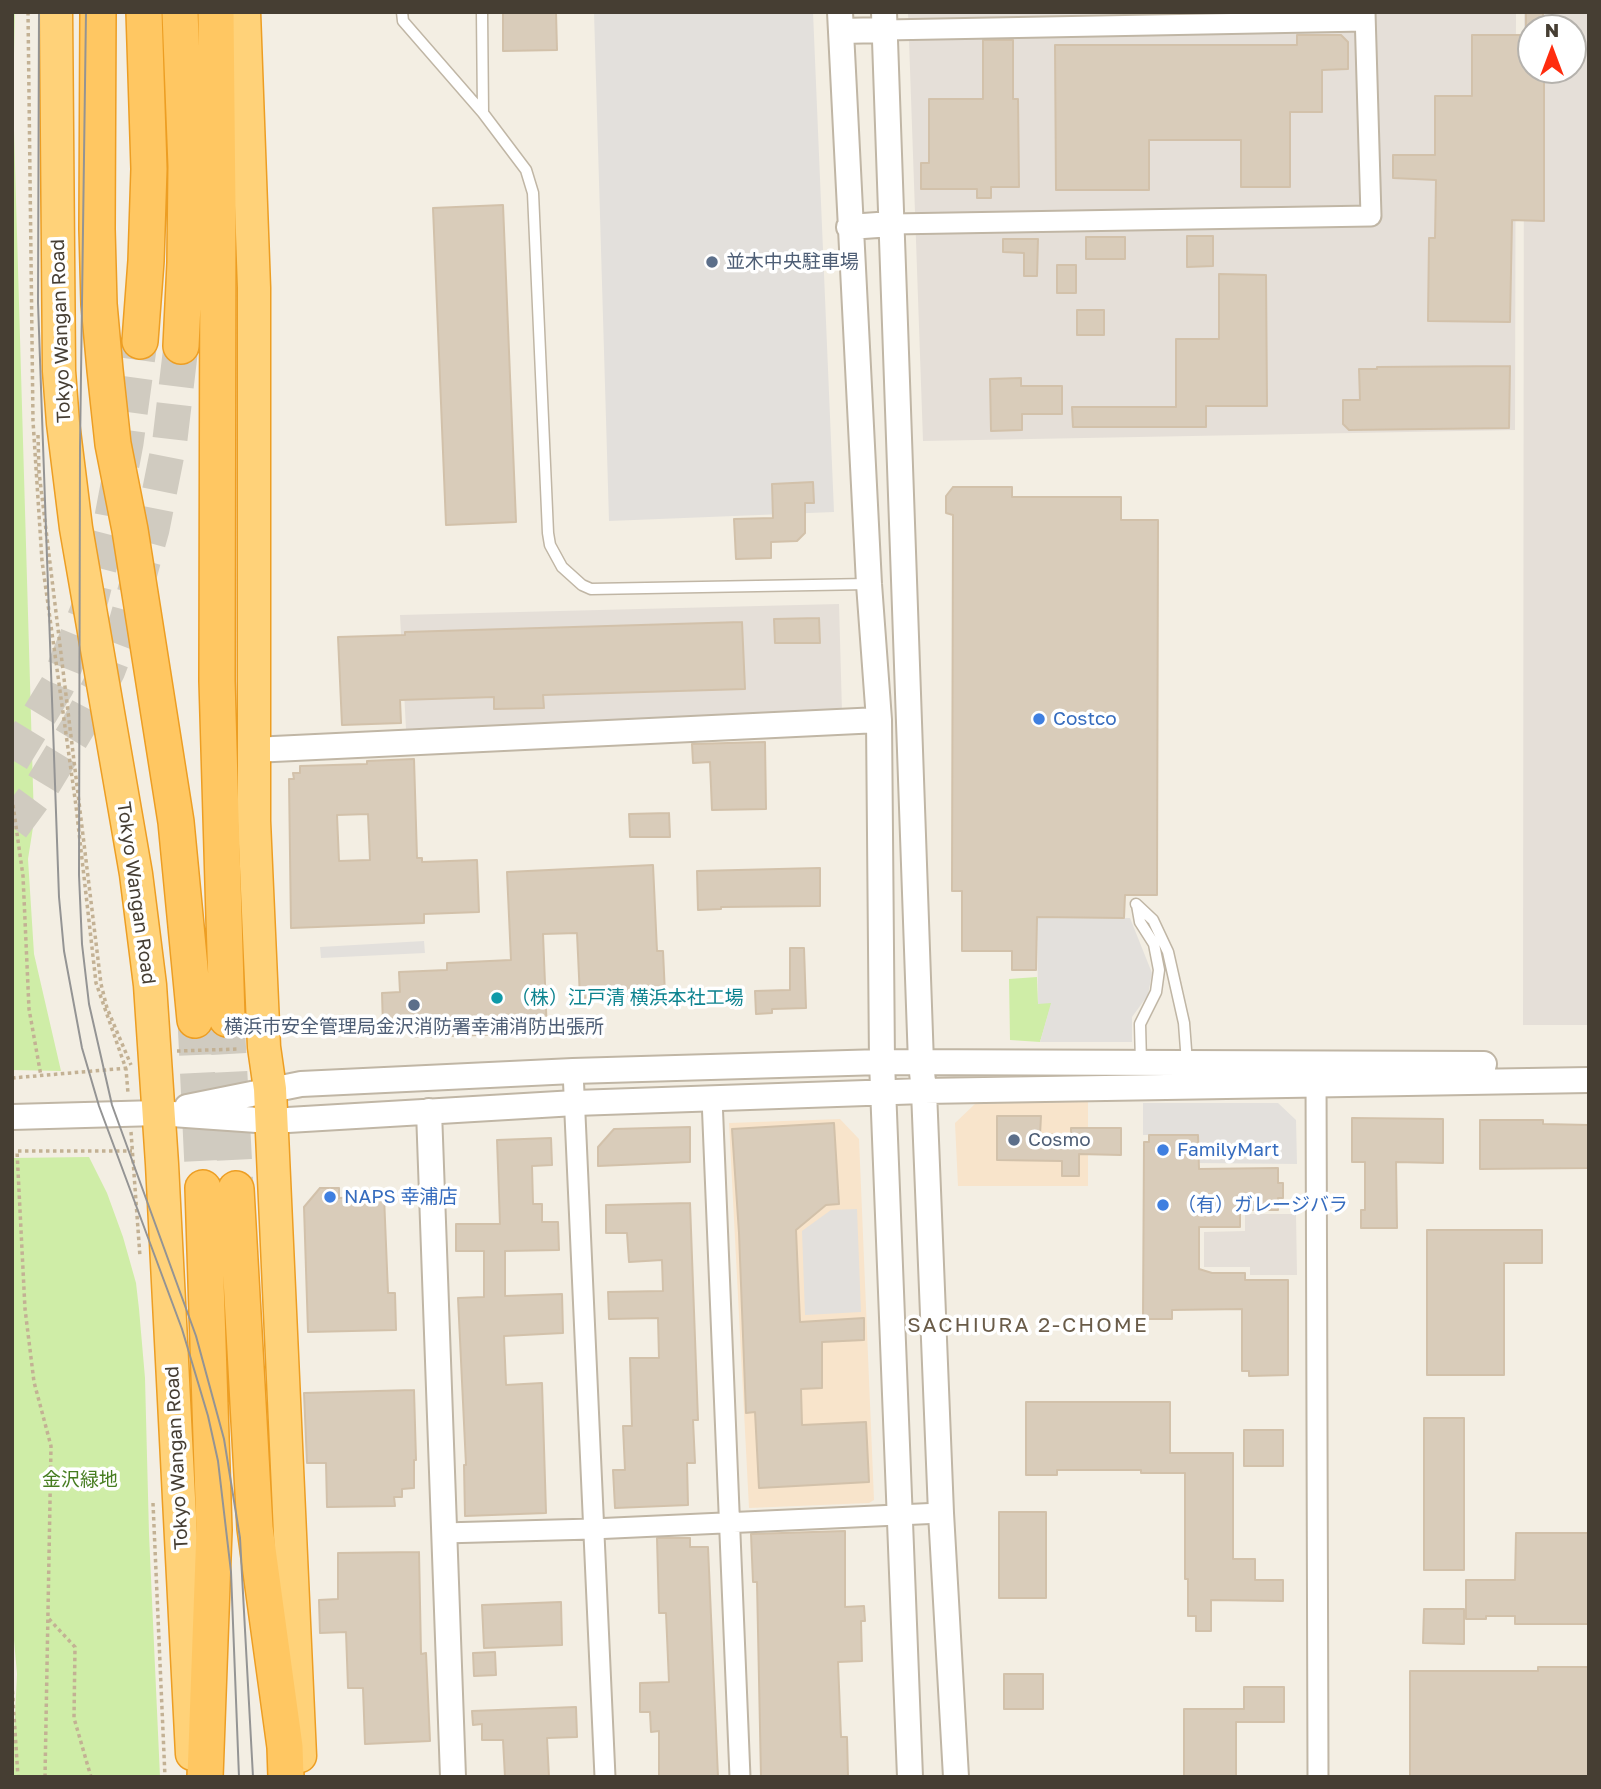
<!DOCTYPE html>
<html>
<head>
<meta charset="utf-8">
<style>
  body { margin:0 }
  #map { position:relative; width:1601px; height:1789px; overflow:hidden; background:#f3eee3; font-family:"Golos Text",sans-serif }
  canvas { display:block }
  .frame { position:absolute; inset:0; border:14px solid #463e33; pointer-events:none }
  .north { position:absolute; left:1517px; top:14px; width:70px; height:70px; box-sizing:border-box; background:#fff; border:2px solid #b5b2ad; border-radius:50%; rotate:0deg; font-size:19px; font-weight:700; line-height:28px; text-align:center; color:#463e33 }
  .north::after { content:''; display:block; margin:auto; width:24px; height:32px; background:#ff2c0e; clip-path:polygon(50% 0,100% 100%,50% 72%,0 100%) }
</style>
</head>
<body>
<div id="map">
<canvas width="1601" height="1789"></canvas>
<div class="frame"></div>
<div class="north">N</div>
</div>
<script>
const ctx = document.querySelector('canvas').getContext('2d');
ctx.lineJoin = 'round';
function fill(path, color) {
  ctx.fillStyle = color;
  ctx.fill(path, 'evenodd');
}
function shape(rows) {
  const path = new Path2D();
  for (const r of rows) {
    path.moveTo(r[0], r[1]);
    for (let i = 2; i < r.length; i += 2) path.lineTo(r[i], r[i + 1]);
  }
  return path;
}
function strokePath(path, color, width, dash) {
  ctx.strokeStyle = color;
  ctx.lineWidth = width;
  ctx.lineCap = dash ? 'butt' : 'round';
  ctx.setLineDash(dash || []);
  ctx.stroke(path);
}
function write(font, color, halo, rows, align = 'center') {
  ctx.font = font + ' "Golos Text","Noto Sans JP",sans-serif';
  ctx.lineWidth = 7;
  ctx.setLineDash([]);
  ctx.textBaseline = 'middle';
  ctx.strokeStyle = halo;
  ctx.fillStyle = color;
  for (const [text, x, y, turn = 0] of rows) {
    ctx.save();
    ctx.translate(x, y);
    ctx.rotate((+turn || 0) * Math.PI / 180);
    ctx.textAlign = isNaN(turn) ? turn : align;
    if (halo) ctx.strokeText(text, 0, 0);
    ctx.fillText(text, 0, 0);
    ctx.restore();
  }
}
fill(shape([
  [1088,1102,1088,1186,958,1186,955,1123,976,1103],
  [840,1119,859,1139,874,1500,869,1503,749,1508,729,1123]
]), '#f8e4cb');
fill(shape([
  [908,12,1516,12,1515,430,923,441],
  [1524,12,1589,12,1589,1025,1523,1025],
  [1531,28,1573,28,1573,70,1531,70],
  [839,604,842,712,406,729,400,615],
  [1245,1214,1296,1214,1297,1275,1250,1275,1250,1267,1204,1267,1204,1232,1245,1231]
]), '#e5dfd8');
fill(shape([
  [12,12,15,12,13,96,34,821,28,859,34,954,61,1071,12,1070],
  [1037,977,1038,1003,1052,1002,1040,1042,1010,1040,1009,979],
  [89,1157,107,1193,123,1237,136,1283,139,1309,145,1378,149,1534,160,1777,12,1777,17,1674,12,1617,12,1158]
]), '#cfeda7');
fill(shape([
  [594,12,813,12,834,512,609,521],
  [1037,917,1130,918,1152,973,1148,995,1132,1017,1132,1042,1040,1042,1051,1003,1038,1004],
  [424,941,425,953,321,958,320,947],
  [1143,1103,1278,1103,1296,1120,1297,1164,1198,1163,1197,1135,1143,1135],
  [857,1209,861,1312,805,1315,802,1231,831,1210]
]), '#e3e0dc');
const building = shape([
  [503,12,556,12,557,50,503,51,503,12],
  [1526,12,1543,12,1543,28,1526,28,1526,12],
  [1297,35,1341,35,1348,42,1348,69,1322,70,1322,112,1290,112,1290,187,1241,187,1241,140,1149,140,1149,190,1056,190,1055,45,1297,45,1297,35],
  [1472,35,1531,35,1531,70,1544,70,1544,221,1512,220,1510,322,1428,321,1429,238,1435,238,1436,180,1393,178,1393,155,1435,155,1435,96,1472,96,1472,35],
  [983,40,1013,40,1013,99,1018,99,1019,187,991,187,991,198,977,198,977,189,921,189,921,163,929,163,929,99,983,99,983,40],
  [503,205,516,522,446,525,433,208,503,205],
  [1187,236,1213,236,1213,266,1187,267,1187,236],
  [1086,237,1125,237,1125,259,1086,259,1086,237],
  [1003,239,1038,239,1037,276,1024,276,1024,253,1003,252,1003,239],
  [1057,265,1076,265,1076,293,1057,293,1057,265],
  [1219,274,1266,275,1267,406,1206,406,1206,427,1073,427,1072,407,1176,407,1176,339,1219,339,1219,274],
  [1077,310,1104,310,1104,335,1077,335,1077,310],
  [1510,366,1509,428,1349,430,1343,424,1343,400,1360,400,1359,369,1377,369,1377,367,1510,366],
  [1021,378,1021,386,1062,386,1062,414,1022,414,1022,430,991,431,990,379,1021,378],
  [813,482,814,503,805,503,805,533,797,541,771,542,771,558,736,559,734,519,773,518,772,484,813,482],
  [953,487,1012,487,1012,497,1121,497,1121,520,1158,520,1157,895,1125,895,1124,918,1037,917,1036,970,1012,970,1012,951,962,951,962,891,952,891,953,515,946,513,946,496,953,487],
  [819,618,820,643,775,643,774,619,819,618],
  [742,622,745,689,543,695,544,708,494,709,494,697,400,700,401,723,342,725,338,637,405,635,405,632,742,622],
  [765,742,766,809,712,810,710,762,693,763,692,744,765,742],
  [414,759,417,858,422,858,422,862,477,860,479,912,424,914,424,923,291,928,289,779,294,779,293,773,300,773,300,766,367,764,367,761,414,759],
  [368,814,370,860,339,861,337,815,368,814],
  [669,813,670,837,630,837,629,814,669,813],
  [653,865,657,951,663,951,665,994,580,998,577,933,543,934,547,1033,416,1037,415,1026,383,1027,382,993,400,992,399,972,447,970,447,963,511,960,507,872,653,865],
  [820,868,820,906,721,907,721,909,698,910,697,871,820,868],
  [790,948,804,948,806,1008,772,1009,772,1013,756,1014,755,991,790,990,790,948],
  [997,1116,1041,1116,1040,1135,1071,1134,1071,1128,1121,1128,1121,1155,1079,1154,1079,1176,1062,1176,1062,1161,997,1160,997,1116],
  [1352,1118,1443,1119,1443,1163,1396,1162,1397,1228,1361,1228,1361,1210,1365,1210,1365,1162,1352,1162,1352,1118],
  [1480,1120,1543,1120,1543,1124,1589,1125,1589,1168,1480,1169,1480,1120],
  [834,1123,839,1204,826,1205,796,1230,800,1322,864,1318,864,1340,822,1342,822,1388,801,1389,802,1425,866,1422,869,1482,759,1488,755,1412,746,1413,739,1233,732,1129,834,1123],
  [690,1127,690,1162,598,1166,598,1147,614,1129,690,1127],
  [1149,1135,1198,1135,1199,1169,1278,1168,1278,1183,1283,1183,1283,1198,1278,1198,1278,1210,1240,1210,1240,1227,1199,1227,1199,1269,1212,1273,1245,1273,1245,1280,1288,1280,1288,1375,1249,1376,1249,1371,1242,1371,1242,1309,1172,1310,1172,1319,1143,1319,1144,1142,1149,1142,1149,1135],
  [551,1138,552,1165,532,1166,533,1204,542,1204,542,1222,558,1222,559,1250,505,1251,505,1296,562,1294,563,1333,504,1336,506,1385,542,1383,546,1513,465,1516,464,1465,466,1465,458,1298,484,1297,484,1251,456,1251,456,1224,500,1224,497,1140,551,1138],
  [320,1188,339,1188,339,1198,384,1196,388,1293,395,1293,396,1330,308,1332,304,1207,320,1188],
  [690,1203,698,1420,693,1420,695,1463,687,1463,688,1505,615,1508,613,1470,625,1470,623,1426,632,1426,630,1358,659,1358,658,1318,609,1319,608,1292,663,1291,662,1260,629,1262,627,1233,606,1233,606,1205,690,1203],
  [1427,1230,1542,1230,1542,1263,1504,1263,1504,1375,1427,1375,1427,1230],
  [414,1390,416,1460,414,1460,414,1488,402,1489,402,1497,394,1497,395,1506,327,1507,326,1463,307,1463,304,1393,414,1390],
  [1026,1402,1170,1402,1170,1453,1233,1453,1233,1559,1255,1559,1255,1580,1283,1580,1283,1601,1211,1600,1211,1631,1196,1631,1196,1616,1188,1616,1188,1579,1185,1579,1185,1473,1141,1473,1141,1470,1057,1470,1057,1475,1026,1475,1026,1402],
  [1424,1418,1464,1418,1464,1570,1424,1570,1424,1418],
  [1244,1430,1283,1430,1283,1466,1244,1466,1244,1430],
  [999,1512,1046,1512,1046,1598,999,1598,999,1512],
  [845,1531,845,1607,864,1606,865,1621,861,1621,862,1661,838,1662,841,1737,847,1737,848,1777,761,1777,757,1582,753,1582,751,1534,845,1531],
  [1516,1533,1589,1533,1589,1624,1515,1624,1515,1616,1486,1616,1486,1619,1466,1619,1466,1580,1515,1580,1516,1533],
  [657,1538,690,1538,690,1547,708,1547,718,1777,659,1777,659,1731,651,1732,650,1712,640,1712,640,1683,669,1682,666,1613,659,1613,657,1538],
  [419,1552,421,1654,426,1653,430,1741,365,1744,363,1688,348,1688,346,1632,320,1633,319,1600,338,1599,338,1553,419,1552],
  [561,1602,562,1645,484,1648,482,1605,561,1602],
  [1424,1609,1464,1609,1464,1644,1423,1643,1424,1609],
  [495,1652,496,1675,474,1676,473,1653,495,1652],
  [1538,1667,1589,1667,1589,1777,1410,1777,1410,1671,1538,1671,1538,1667],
  [1004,1674,1043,1674,1043,1709,1004,1709,1004,1674],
  [1244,1687,1284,1687,1284,1722,1236,1722,1236,1777,1184,1777,1184,1709,1244,1709,1244,1687],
  [576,1707,577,1737,547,1738,549,1777,505,1777,503,1740,482,1740,482,1724,473,1725,472,1711,576,1707]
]);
fill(building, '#d9ccba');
strokePath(building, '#d2c1aa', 2);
strokePath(shape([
  [12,760,57,686,89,607,112,517,126,443,140,341],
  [12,827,41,788,78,727,108,670,127,620,152,529,170,439,181,346],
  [227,1019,236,1189],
  [195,1020,203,1188]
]), '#d0cbc0', 35, [35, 18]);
const service = shape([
  [402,12,403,21,483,113,482,12],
  [483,113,526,170,533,193,548,533,550,545,562,567,582,585,591,589,868,584],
  [1136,904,1153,920,1168,952,1184,1023,1187,1063],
  [1137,905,1140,922,1154,944,1159,970,1156,992,1140,1024,1141,1063]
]);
const minor = shape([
  [885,30,1365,21],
  [892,224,1371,216,1365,12],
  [573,1071,605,1777],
  [1316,1072,1318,1777],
  [712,1098,740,1777],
  [443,1533,592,1529,941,1513]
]);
const tertiary = shape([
  [840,12,869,584,879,720,882,1062,910,1777],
  [884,12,921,1063,924,1091,941,1513,956,1777],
  [841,31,885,30],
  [849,227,892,224],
  [253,750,879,720],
  [187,1107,301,1084,573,1071,882,1062,1484,1064],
  [429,1111,453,1777],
  [12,1117,158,1113,271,1121,575,1103,924,1091,1589,1080]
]);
const trunk = shape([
  [56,12,59,371,63,423,76,528,136,874,150,985,162,1164,192,1754],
  [244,12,254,288,254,821,264,1047,270,1089,300,1756]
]);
const motorway = shape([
  [98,12,97,229,99,304,105,370,113,444,130,530,176,822,195,1020],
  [180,12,186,166,185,263,181,346],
  [216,12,218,211,217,681,227,1019],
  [140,341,146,261,149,169,144,12],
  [203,1188,214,1530,205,1777],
  [236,1189,255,1528,285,1747,286,1777]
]);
strokePath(service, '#c0b6a5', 13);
strokePath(minor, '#c0b6a5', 23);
strokePath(tertiary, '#c0b6a5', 28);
strokePath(trunk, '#ed9e23', 35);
strokePath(motorway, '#ed9e23', 38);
strokePath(shape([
  [28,12,33,421,42,561,76,806,96,983,126,1069,128,1093],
  [38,435,39,472,101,984,107,1008,131,1065],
  [12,798,23,876,29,1009,41,1076],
  [177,1051,239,1049],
  [12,1078,128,1068],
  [131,1132,140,1257],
  [153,1503,165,1777],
  [49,1619,75,1647,74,1718,91,1777],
  [12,1684,18,1777],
  [45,1777,51,1446,34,1382,25,1309,17,1151,132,1151]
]), '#c3b194', 3.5, [3.5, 3.5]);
strokePath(service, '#fff', 10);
strokePath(minor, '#fff', 19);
strokePath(tertiary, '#fff', 24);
strokePath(trunk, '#ffd279', 32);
strokePath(motorway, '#ffc762', 35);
strokePath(shape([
  [39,12,38,303,59,897,64,951,82,1048,99,1106,182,1329,208,1416,218,1461,231,1572,239,1777],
  [86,12,80,447,79,875,82,944,89,1004,112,1105,196,1336,224,1439,240,1538,253,1777]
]), '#949494', 2);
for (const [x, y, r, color] of [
  [712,262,7,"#5c6f8a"],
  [1039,719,7,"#3f7fe0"],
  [497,998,7,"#0f9aa8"],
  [414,1005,7,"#5c6f8a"],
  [1014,1140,7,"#5c6f8a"],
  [1163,1150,7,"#3f7fe0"],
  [330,1197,7,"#3f7fe0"],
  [1163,1205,7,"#3f7fe0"]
]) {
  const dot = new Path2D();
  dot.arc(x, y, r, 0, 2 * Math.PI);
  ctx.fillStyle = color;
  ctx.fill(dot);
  strokePath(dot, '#fff', 2.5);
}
write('19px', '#4e5e75', '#fff', [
  ["並木中央駐車場",726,262],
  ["横浜市安全管理局金沢消防署幸浦消防出張所",414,1027,"center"],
  ["Cosmo",1028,1140]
], 'left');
write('19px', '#463e33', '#fff', [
  ["Tokyo Wangan Road",61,331,-92],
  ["Tokyo Wangan Road",136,893,82],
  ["Tokyo Wangan Road",177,1458,-93]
]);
write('19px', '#366cbe', '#fff', [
  ["Costco",1053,719],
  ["FamilyMart",1177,1150],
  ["NAPS 幸浦店",344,1197],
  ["（有）ガレージバラ",1177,1205]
], 'left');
write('19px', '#0d838f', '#fff', [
  ["（株）江戸清 横浜本社工場",511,998]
], 'left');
write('19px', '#467d20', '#fff', [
  ["金沢緑地",80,1480]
]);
ctx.letterSpacing = '2px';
write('21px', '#6a5c49', '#fff', [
  ["SACHIURA 2-CHOME",1028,1325]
]);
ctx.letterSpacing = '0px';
</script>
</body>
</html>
